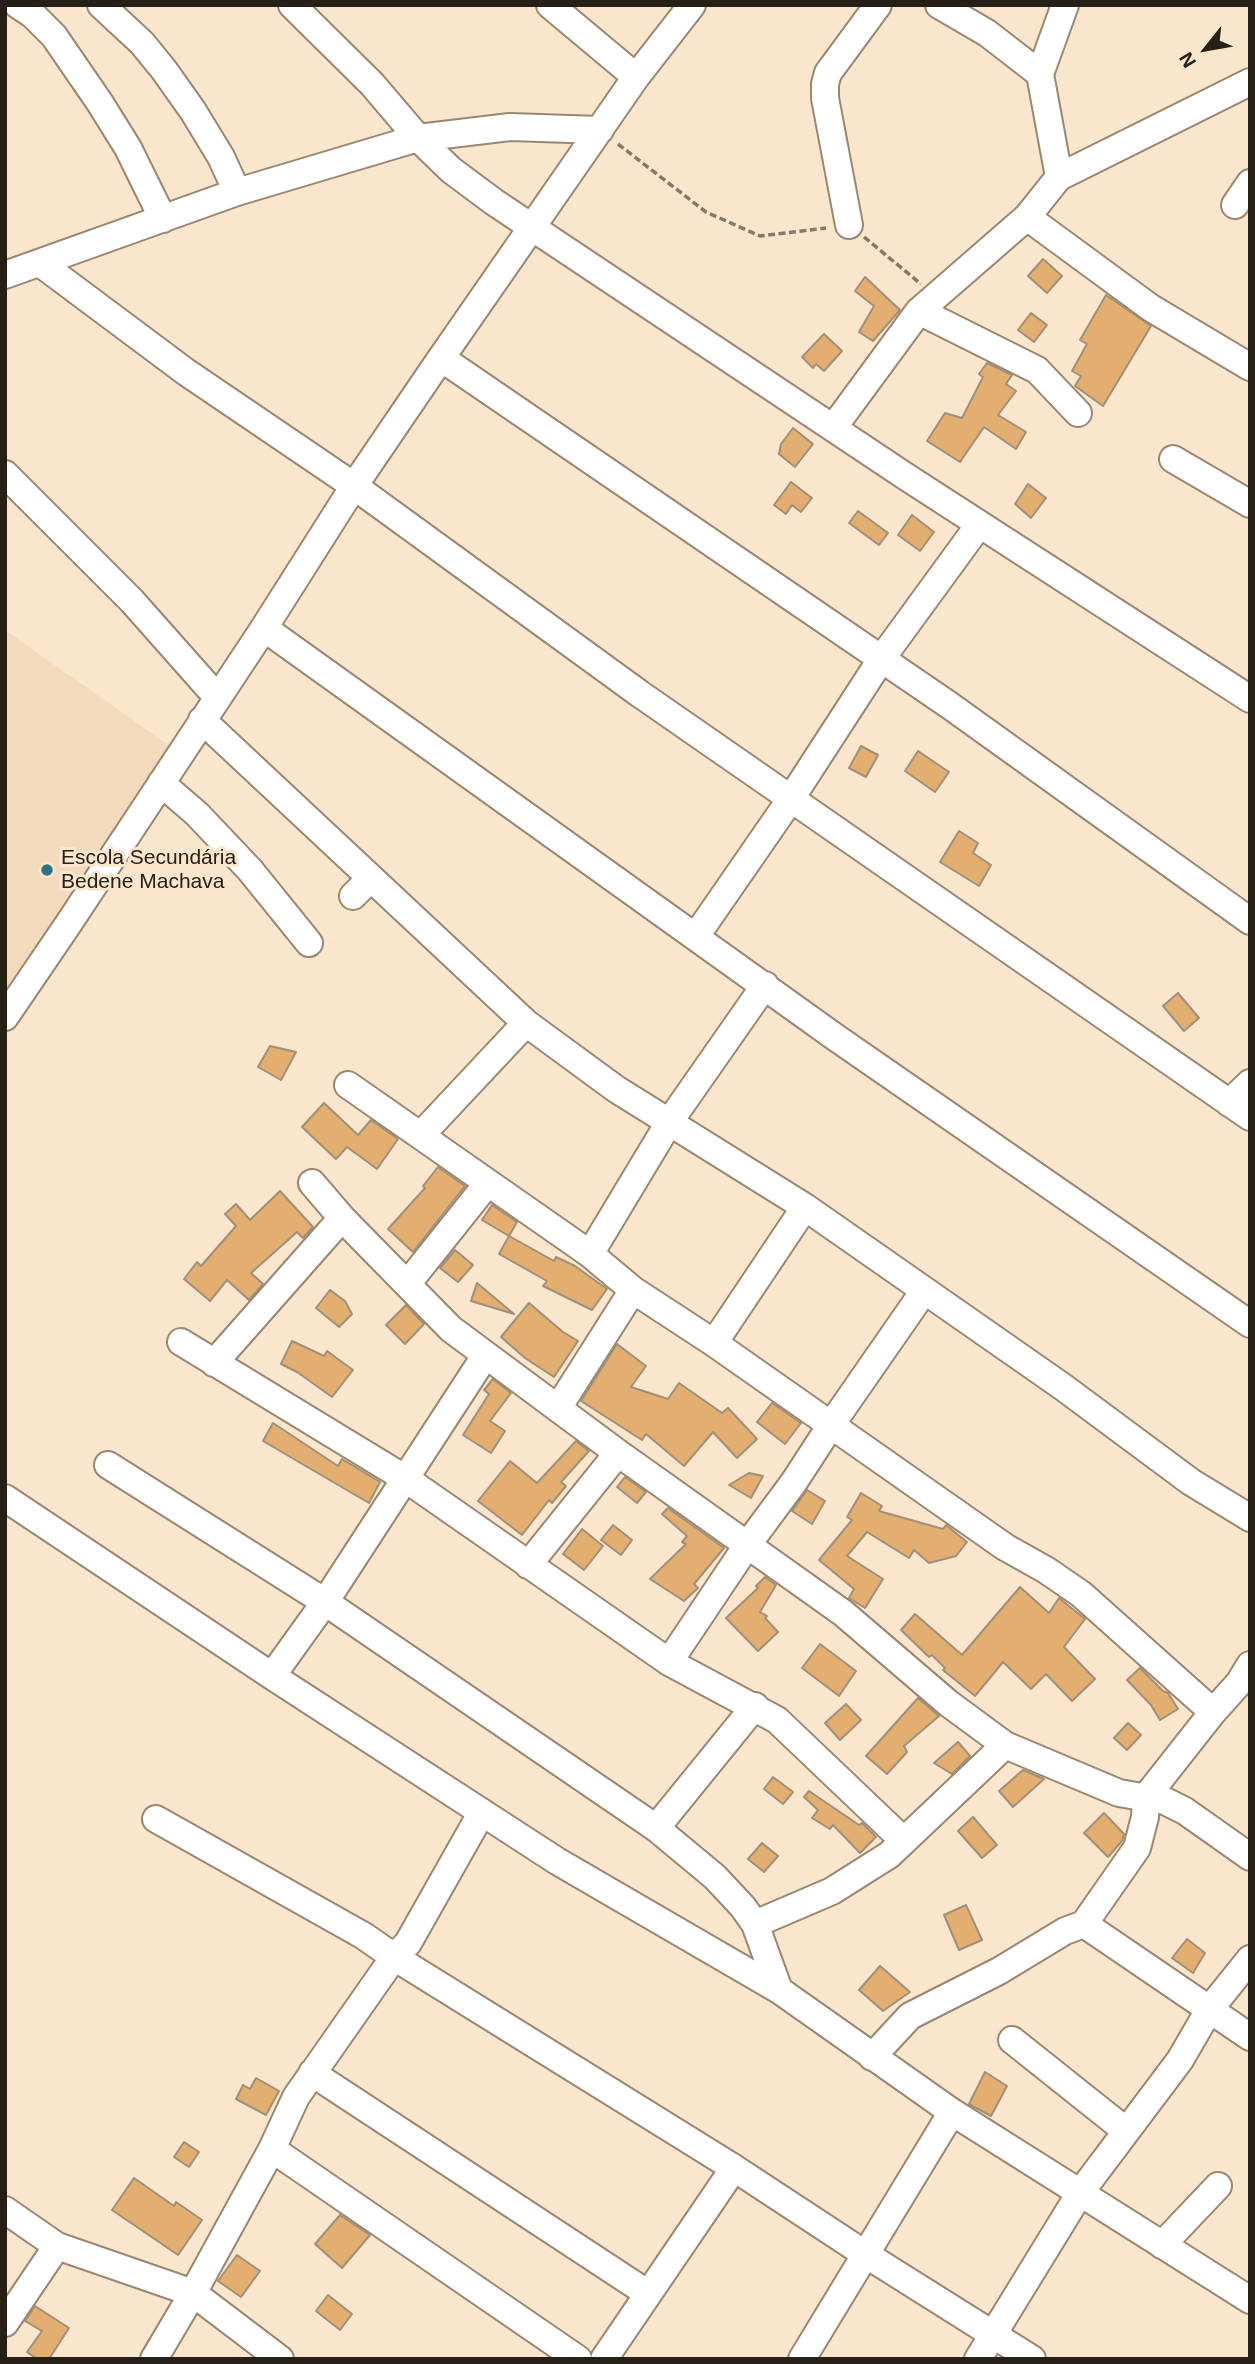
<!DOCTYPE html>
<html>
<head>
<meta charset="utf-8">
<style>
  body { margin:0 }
  #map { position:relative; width:1255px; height:2364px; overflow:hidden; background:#fae5cd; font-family:Helvetica,sans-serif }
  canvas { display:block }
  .frame { position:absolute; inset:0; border:7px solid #272017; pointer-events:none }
  .north { position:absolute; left:1171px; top:14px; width:70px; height:70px; -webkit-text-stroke:5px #fae5cd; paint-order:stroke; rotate:239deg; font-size:19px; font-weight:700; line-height:28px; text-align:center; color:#272017 }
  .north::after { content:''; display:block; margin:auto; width:24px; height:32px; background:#272017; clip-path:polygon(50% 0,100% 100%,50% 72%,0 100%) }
</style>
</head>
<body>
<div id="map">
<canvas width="1255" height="2364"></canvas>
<div class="frame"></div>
<div class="north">N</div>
</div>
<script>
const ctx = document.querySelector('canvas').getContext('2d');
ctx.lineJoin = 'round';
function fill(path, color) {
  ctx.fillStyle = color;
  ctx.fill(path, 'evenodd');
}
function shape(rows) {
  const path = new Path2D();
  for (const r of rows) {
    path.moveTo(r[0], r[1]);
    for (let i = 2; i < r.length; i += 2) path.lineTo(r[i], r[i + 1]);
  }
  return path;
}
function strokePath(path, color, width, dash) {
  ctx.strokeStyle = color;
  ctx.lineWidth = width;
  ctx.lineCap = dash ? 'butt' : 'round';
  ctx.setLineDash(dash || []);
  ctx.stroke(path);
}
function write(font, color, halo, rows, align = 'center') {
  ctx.font = font + ' Helvetica,sans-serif';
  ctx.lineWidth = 6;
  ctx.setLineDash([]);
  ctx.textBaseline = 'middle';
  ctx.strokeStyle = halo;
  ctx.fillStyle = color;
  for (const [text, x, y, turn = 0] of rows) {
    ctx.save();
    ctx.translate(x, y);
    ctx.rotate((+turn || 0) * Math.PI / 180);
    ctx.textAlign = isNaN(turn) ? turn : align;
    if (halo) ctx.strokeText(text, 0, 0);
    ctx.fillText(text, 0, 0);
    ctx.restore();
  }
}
fill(shape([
  [5,630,174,749,5,990]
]), '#f4dabc');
const building = shape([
  [1043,259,1062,276,1047,293,1028,276,1043,259],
  [865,277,900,310,873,341,859,332,874,306,855,291,865,277],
  [1106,295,1151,326,1103,406,1075,386,1081,376,1072,371,1087,344,1080,340,1106,295],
  [1031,313,1047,325,1034,342,1018,330,1031,313],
  [824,334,842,351,824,371,816,364,813,368,802,357,824,334],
  [987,363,1012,375,1006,384,1016,391,998,415,1026,432,1016,449,984,427,960,462,927,441,945,413,962,418,983,377,979,374,987,363],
  [793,428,813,444,795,467,779,454,781,444,793,428],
  [791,482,812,498,801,512,792,505,786,514,774,505,791,482],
  [1028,484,1046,498,1031,518,1015,504,1028,484],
  [858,511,888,533,879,545,849,523,858,511],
  [912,515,934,532,920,551,898,535,912,515],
  [861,746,878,755,866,777,849,768,861,746],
  [918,751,949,772,935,792,905,771,918,751],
  [959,831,978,843,973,853,991,865,979,886,940,862,959,831],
  [1178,993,1199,1018,1184,1031,1163,1006,1178,993],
  [270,1046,296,1052,281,1080,258,1067,270,1046],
  [324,1103,358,1135,371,1120,398,1139,377,1169,347,1147,336,1159,302,1127,324,1103],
  [438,1167,465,1186,413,1252,388,1229,425,1188,423,1186,438,1167],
  [280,1191,313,1227,303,1238,297,1232,251,1273,263,1284,249,1300,227,1280,210,1301,184,1279,197,1262,201,1266,236,1226,225,1214,236,1204,250,1220,280,1191],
  [492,1205,517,1222,509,1236,482,1220,492,1205],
  [509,1236,554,1261,556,1257,575,1266,607,1289,592,1310,543,1286,547,1281,499,1254,509,1236],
  [455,1250,473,1265,458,1282,440,1268,455,1250],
  [477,1283,514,1314,471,1301,477,1283],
  [330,1290,345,1301,352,1314,339,1327,316,1308,330,1290],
  [529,1303,563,1332,578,1341,554,1377,525,1358,501,1337,529,1303],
  [406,1305,424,1324,405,1344,386,1325,406,1305],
  [292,1341,324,1356,327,1351,353,1370,332,1397,297,1372,281,1364,292,1341],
  [617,1344,646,1366,631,1387,668,1399,679,1383,722,1413,728,1408,757,1439,737,1458,713,1432,684,1466,646,1434,642,1440,581,1401,617,1344],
  [493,1379,511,1393,490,1421,505,1431,491,1453,463,1435,489,1394,484,1390,493,1379],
  [772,1403,801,1423,785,1444,757,1422,772,1403],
  [273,1423,338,1466,342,1459,380,1482,369,1503,263,1441,273,1423],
  [576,1441,589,1451,561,1482,566,1486,552,1503,549,1500,522,1535,478,1501,510,1461,537,1483,576,1441],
  [749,1473,763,1476,751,1498,729,1485,749,1473],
  [625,1477,646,1492,637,1503,617,1487,625,1477],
  [807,1490,825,1501,812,1524,792,1511,807,1490],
  [861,1493,882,1506,879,1511,943,1529,946,1525,967,1542,956,1556,929,1563,914,1550,909,1558,867,1532,847,1556,883,1579,865,1608,849,1598,854,1589,819,1560,852,1520,847,1517,861,1493],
  [668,1508,724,1548,694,1584,698,1588,684,1601,650,1579,686,1544,682,1542,687,1536,662,1514,668,1508],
  [613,1525,632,1540,621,1555,601,1540,613,1525],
  [582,1529,603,1546,584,1570,563,1554,582,1529],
  [765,1577,776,1585,760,1612,767,1616,765,1618,778,1632,758,1651,726,1618,758,1588,756,1586,765,1577],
  [1020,1587,1049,1613,1059,1598,1085,1619,1064,1647,1095,1679,1072,1701,1046,1674,1031,1689,1003,1662,975,1696,943,1670,945,1668,932,1655,929,1657,901,1630,915,1614,962,1655,1020,1587],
  [820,1644,856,1671,839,1696,802,1668,820,1644],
  [1140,1668,1163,1691,1168,1693,1178,1709,1160,1720,1151,1705,1127,1680,1140,1668],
  [918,1698,939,1716,904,1746,907,1752,887,1774,866,1756,918,1698],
  [846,1704,861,1720,840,1740,825,1723,846,1704],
  [1128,1723,1141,1735,1127,1750,1114,1738,1128,1723],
  [958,1742,970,1756,952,1774,934,1763,958,1742],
  [1023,1770,1044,1779,1013,1807,999,1791,1023,1770],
  [773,1777,793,1792,783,1804,764,1789,773,1777],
  [809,1791,859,1825,862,1823,876,1837,860,1853,833,1825,830,1829,812,1818,818,1810,804,1797,809,1791],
  [1104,1813,1124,1834,1122,1841,1108,1857,1084,1833,1104,1813],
  [973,1817,997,1845,982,1858,958,1831,973,1817],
  [762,1843,778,1856,764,1872,748,1859,762,1843],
  [966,1905,982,1940,959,1950,944,1915,966,1905],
  [1187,1939,1205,1953,1193,1973,1172,1958,1187,1939],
  [880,1966,910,1992,883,2011,859,1990,880,1966],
  [985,2072,1007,2086,991,2116,969,2104,985,2072],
  [256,2078,279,2091,266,2115,236,2099,243,2085,250,2089,256,2078],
  [184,2142,199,2152,189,2167,174,2157,184,2142],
  [134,2178,174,2206,176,2202,202,2220,178,2255,112,2210,134,2178],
  [340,2215,370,2235,342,2268,315,2244,340,2215],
  [237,2255,260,2271,241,2297,218,2281,237,2255],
  [328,2295,352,2314,340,2330,316,2311,328,2295],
  [35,2306,69,2328,49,2359,37,2359,27,2352,42,2331,25,2321,35,2306]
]);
fill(building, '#e3af70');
strokePath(building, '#a28f79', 2);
const minor = shape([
  [18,5,33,15,54,36,100,103,128,148,163,219],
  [101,5,142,43,164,70,193,111,221,157,237,192],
  [292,5,372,84,418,138,451,170,494,202,905,476,1250,699],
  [550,5,636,77],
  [939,5,987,33,1040,74],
  [1059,177,1040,74,1065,5],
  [1235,205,1250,183],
  [1027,217,1151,308,1250,367],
  [849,225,825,98,825,84,828,73,878,5],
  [40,263,186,372,354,486,640,694,1250,1117],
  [5,275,237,192,418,138,510,127,600,130],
  [919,311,1037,370,1078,413],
  [441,358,949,705,1250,921],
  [833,428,919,311,1027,217,1059,177,1250,82],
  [1173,459,1250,504],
  [5,474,132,601,217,697],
  [264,628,835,1037,1250,1324],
  [202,720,526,1023,616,1089,805,1207,1063,1387,1191,1482,1250,1518],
  [161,783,197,814,250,870,309,943],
  [353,896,371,878],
  [696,936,790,800,882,658,979,525],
  [5,1017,69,923,264,628,354,486,437,364,636,77,692,5],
  [348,1085,590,1254,633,1290,714,1343,1005,1547,1046,1570,1081,1594,1213,1712],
  [1229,1103,1250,1083],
  [421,1135,526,1023],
  [312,1183,342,1218,451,1329,618,1453,843,1613,948,1703,1005,1745,1119,1793,1165,1801,1185,1811,1250,1857],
  [590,1254,670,1121,765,985],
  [408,1283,487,1184],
  [181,1342,406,1479,669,1662,777,1720,904,1841],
  [714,1343,805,1207],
  [214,1363,342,1218],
  [558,1408,633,1290],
  [108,1465,325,1602,656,1828,715,1877,743,1907,755,1924,779,1990],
  [5,1498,272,1676,557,1861,779,1990,952,2112,1250,2300],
  [528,1565,618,1453],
  [669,1662,748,1544,794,1482,831,1425,924,1291],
  [272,1676,325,1602,485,1356],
  [156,1819,364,1936,394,1957,734,2168,865,2254,1032,2359],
  [656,1828,755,1706],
  [755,1924,832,1891,889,1855,1005,1745],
  [1084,1924,1250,2037],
  [1012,2040,1125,2130],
  [872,2057,910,2016,999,1971,1065,1931,1084,1924,1137,1848,1145,1817,1146,1797,1213,1712,1239,1683,1250,1665],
  [312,2073,647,2293],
  [272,2149,578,2359],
  [5,2210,57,2246,193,2293,280,2359],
  [1162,2245,1218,2186],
  [5,2323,57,2246],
  [154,2359,193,2293,272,2149,296,2097,394,1957,408,1943,482,1812],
  [604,2359,734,2168],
  [802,2359,952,2112],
  [978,2359,1080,2193,1180,2060,1209,2010,1250,1959]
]);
strokePath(minor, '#9a8771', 30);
strokePath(shape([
  [618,144,706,212,760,236,826,228],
  [864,237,921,284]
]), '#867969', 3.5, [7, 3.5]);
strokePath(minor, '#fff', 26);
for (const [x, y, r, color] of [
  [47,870,7,"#2f7283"]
]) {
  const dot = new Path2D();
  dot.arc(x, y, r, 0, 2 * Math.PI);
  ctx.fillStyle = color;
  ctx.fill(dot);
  strokePath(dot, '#fae5cd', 2.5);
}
write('21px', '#272017', '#fae5cd', [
  ["Escola Secundária",61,858],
  ["Bedene Machava",61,882]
], 'left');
</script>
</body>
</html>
